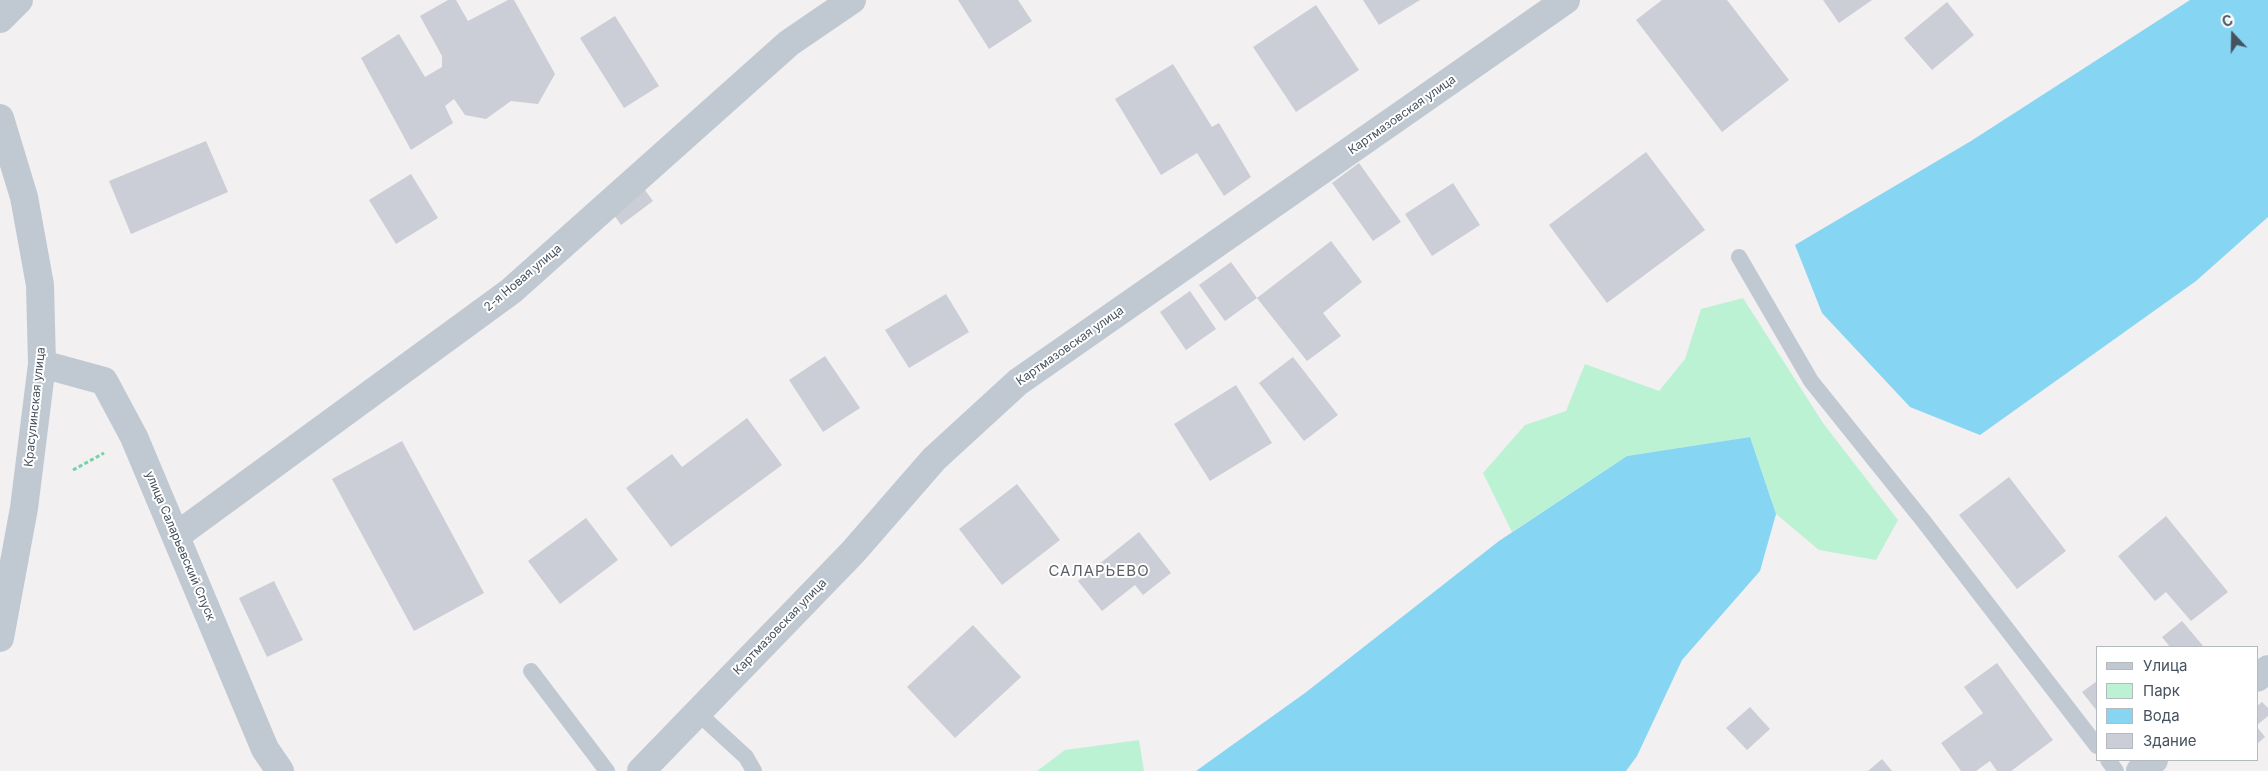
<!DOCTYPE html>
<html>
<head>
<meta charset="utf-8">
<style>
  body { margin:0 }
  #map { position:relative; width:2268px; height:771px; overflow:hidden; background:#f2f0f0; font-family:Inter,sans-serif }
  canvas { display:block }
  .legend { position:absolute; left:2096px; top:646px; width:162px; height:115px; box-sizing:border-box; background:#fff; border:1px solid #b5babf; margin:0; padding:6px 9px; list-style:none; font-size:15px; color:#46525f }
  .legend li { display:flex; align-items:center; gap:10px; height:25px }
  .legend b { width:25px; border:1px solid #b5babf }
  .north { position:absolute; left:2208px; top:10px; width:50px; height:50px; -webkit-text-stroke:4px #fff; paint-order:stroke; rotate:339deg; font-size:14px; font-weight:700; line-height:20px; text-align:center; color:#46525f }
  .north::after { content:''; display:block; margin:auto; width:18px; height:22px; background:#46525f; clip-path:polygon(50% 0,100% 100%,50% 72%,0 100%) }
</style>
</head>
<body>
<div id="map">
<canvas width="2268" height="771"></canvas>
<ul class="legend">
<li><b style="height:6px;background:#c0c9d2"></b>Улица</li>
<li><b style="height:14px;background:#bcf2d4"></b>Парк</li>
<li><b style="height:14px;background:#86d5f2"></b>Вода</li>
<li><b style="height:14px;background:#cbced6"></b>Здание</li>
</ul>
<div class="north">С</div>
</div>
<script>
const ctx = document.querySelector('canvas').getContext('2d');
ctx.lineJoin = 'round';
function fill(path, color) {
  ctx.fillStyle = color;
  ctx.fill(path, 'evenodd');
}
function shape(rows) {
  const path = new Path2D();
  for (const r of rows) {
    path.moveTo(r[0], r[1]);
    for (let i = 2; i < r.length; i += 2) path.lineTo(r[i], r[i + 1]);
  }
  return path;
}
function strokePath(path, color, width, dash) {
  ctx.strokeStyle = color;
  ctx.lineWidth = width;
  ctx.lineCap = dash ? 'butt' : 'round';
  ctx.setLineDash(dash || []);
  ctx.stroke(path);
}
function write(font, color, halo, rows, align = 'center') {
  ctx.font = font + ' Inter,sans-serif';
  ctx.lineWidth = 4;
  ctx.setLineDash([]);
  ctx.textBaseline = 'middle';
  ctx.strokeStyle = halo;
  ctx.fillStyle = color;
  for (const [text, x, y, turn = 0] of rows) {
    ctx.save();
    ctx.translate(x, y);
    ctx.rotate((+turn || 0) * Math.PI / 180);
    ctx.textAlign = isNaN(turn) ? turn : align;
    if (halo) ctx.strokeText(text, 0, 0);
    ctx.fillText(text, 0, 0);
    ctx.restore();
  }
}
fill(shape([
  [1743,298,1823,423,1898,520,1876,560,1819,550,1776,514,1750,437,1627,456,1512,532,1483,473,1525,425,1566,411,1585,364,1659,391,1685,359,1701,309],
  [1139,740,1144,771,1037,771,1065,750]
]), '#bcf2d4');
fill(shape([
  [2190,0,2268,0,2268,217,2196,281,1980,435,1910,407,1822,313,1795,245,1971,141],
  [1750,437,1776,514,1760,571,1682,660,1637,756,1626,771,1196,771,1305,693,1499,541,1627,456]
]), '#86d5f2');
fill(shape([
  [448,0,456,0,468,21,508,0,514,0,555,74,538,104,511,101,486,119,465,115,454,99,445,106,453,123,411,150,361,58,399,34,425,77,442,67,442,56,420,16],
  [958,0,1018,0,1032,21,989,49],
  [1363,0,1420,0,1379,25],
  [1662,0,1727,0,1789,80,1722,132,1636,20],
  [1823,0,1872,0,1839,23],
  [1947,2,1974,35,1932,70,1904,38],
  [1316,5,1359,70,1296,112,1253,47],
  [615,16,659,86,624,108,580,38],
  [1173,64,1212,127,1219,123,1251,177,1224,196,1197,153,1161,175,1115,99],
  [206,141,228,192,131,234,109,181],
  [1646,152,1705,230,1607,303,1549,225],
  [1359,163,1401,222,1373,241,1332,183],
  [411,174,438,218,396,244,369,200],
  [1453,183,1480,225,1432,256,1405,214],
  [642,186,653,201,621,225,610,209],
  [1331,241,1362,282,1323,313,1341,336,1307,361,1257,298],
  [1231,262,1257,298,1225,321,1199,285],
  [1190,291,1216,329,1186,350,1160,312],
  [946,294,969,332,909,368,885,330],
  [825,356,860,408,823,432,789,380],
  [1293,357,1338,415,1304,441,1259,383],
  [1236,385,1272,443,1210,481,1174,424],
  [747,418,782,465,671,547,626,488,672,454,682,467],
  [402,441,484,593,414,631,332,479],
  [2009,477,2066,551,2017,589,1959,515],
  [1017,484,1060,540,1002,585,959,529],
  [2166,516,2228,592,2191,621,2166,592,2155,601,2118,556],
  [586,518,618,560,560,604,528,561],
  [1139,532,1171,573,1143,595,1135,585,1102,611,1078,581],
  [274,581,303,640,267,657,239,598],
  [2182,621,2204,647,2170,647,2162,637],
  [973,625,1021,677,955,738,907,687],
  [1997,663,2053,740,2011,771,1997,771,1990,761,1976,771,1961,771,1941,743,1983,713,1964,687],
  [2097,681,2097,711,2082,692],
  [2262,702,2268,708,2268,716,2257,725,2257,706],
  [1750,707,1770,729,1747,750,1726,728],
  [2257,727,2265,737,2257,744],
  [1882,759,1892,771,1868,771]
]), '#cbced6');
strokePath(shape([
  [73,470,104,453]
]), '#72d3a8', 3, [4, 2.5]);
strokePath(shape([
  [1739,257,1811,381,1925,523,2097,746],
  [531,671,607,771],
  [698,713,746,757,754,771],
  [2108,760,2116,771]
]), '#c0c9d2', 16);
strokePath(shape([
  [0,19,19,0],
  [42,364,104,381,134,437,265,749,280,771],
  [176,536,511,291,789,43,852,0],
  [2257,678,2268,669],
  [641,771,853,552,934,459,1018,382,1566,0],
  [2140,771,2154,760]
]), '#c0c9d2', 28);
strokePath(shape([
  [0,118,24,197,40,285,42,364,24,508,0,638]
]), '#c0c9d2', 28);
write('12px', '#46525f', '#fff', [
  ["Картмазовская улица",1402,115,-35],
  ["2-я Новая улица",523,278,-40],
  ["Картмазовская улица",1070,346,-35],
  ["Красулинская улица",35,407,-84],
  ["улица Саларьевский Спуск",180,546,67],
  ["Картмазовская улица",780,627,-46]
]);
ctx.letterSpacing = '1px';
write('15px', '#5c5f65', '#fff', [
  ["САЛАРЬЕВО",1099,571]
]);
ctx.letterSpacing = '0px';
</script>
</body>
</html>
